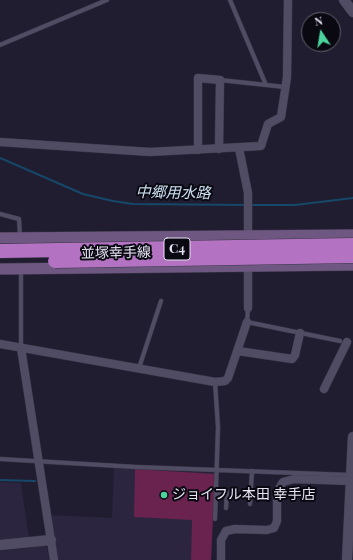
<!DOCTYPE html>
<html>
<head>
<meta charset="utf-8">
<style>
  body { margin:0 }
  #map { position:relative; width:353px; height:560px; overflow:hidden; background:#211d31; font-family:"Playfair Display",serif }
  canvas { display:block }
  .north { position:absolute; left:301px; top:12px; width:40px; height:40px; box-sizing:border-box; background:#0a0912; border:1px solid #62606c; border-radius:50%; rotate:348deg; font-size:11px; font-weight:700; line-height:16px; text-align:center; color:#e6e3f2 }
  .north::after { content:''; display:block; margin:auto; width:14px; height:18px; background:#4bd49b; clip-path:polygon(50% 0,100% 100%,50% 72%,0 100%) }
</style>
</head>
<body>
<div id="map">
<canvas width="353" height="560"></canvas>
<div class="north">N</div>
</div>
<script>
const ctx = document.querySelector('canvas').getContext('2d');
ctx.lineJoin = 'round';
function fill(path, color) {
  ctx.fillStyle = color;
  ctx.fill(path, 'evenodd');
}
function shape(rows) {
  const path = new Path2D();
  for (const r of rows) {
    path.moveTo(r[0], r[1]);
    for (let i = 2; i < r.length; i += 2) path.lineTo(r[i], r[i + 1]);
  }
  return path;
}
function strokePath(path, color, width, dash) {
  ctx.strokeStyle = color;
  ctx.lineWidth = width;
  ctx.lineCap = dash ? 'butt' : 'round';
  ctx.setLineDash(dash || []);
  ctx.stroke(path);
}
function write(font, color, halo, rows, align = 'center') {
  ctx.font = font + ' "Playfair Display","Noto Sans JP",serif';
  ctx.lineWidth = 4;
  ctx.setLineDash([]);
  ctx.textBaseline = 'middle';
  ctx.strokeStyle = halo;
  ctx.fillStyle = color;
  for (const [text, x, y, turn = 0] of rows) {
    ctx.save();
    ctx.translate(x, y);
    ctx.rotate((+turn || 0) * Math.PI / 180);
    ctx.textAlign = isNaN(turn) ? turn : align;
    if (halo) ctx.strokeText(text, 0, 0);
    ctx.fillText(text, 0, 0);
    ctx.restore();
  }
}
fill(shape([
  [114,468,214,473,211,560,58,560,50,515,112,518],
  [0,482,21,483,29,539,0,542],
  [45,546,47,548,49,560,0,560,0,551]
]), '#2b253f');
fill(shape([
  [135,469,215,474,211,560,191,560,192,520,134,517]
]), '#6a224e');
strokePath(shape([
  [0,158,83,194,113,201,133,204,246,205],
  [251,205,295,205,353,198],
  [0,480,35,481]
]), '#154869', 2);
const service = shape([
  [230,0,266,85],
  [0,45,107,0],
  [220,80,285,87],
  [0,214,19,219,20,237],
  [21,270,21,347],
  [248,308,247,322,340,341],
  [139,368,161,301],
  [215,382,218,427,215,519],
  [0,459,136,467,350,475],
  [217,493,227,492,226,508],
  [250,504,252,471]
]);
const minor = shape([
  [0,142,150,152,261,146,268,124,281,117,287,77,288,0],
  [239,148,248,193,248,241],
  [198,150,198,78,220,80,219,149],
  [248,262,248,308],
  [0,344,215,382,225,381,228,378,247,322],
  [21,348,54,560],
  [238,351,292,359,295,355,300,333],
  [324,389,347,342],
  [221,560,221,540,226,531,235,529,267,530,274,528,277,521,277,492,283,482,294,479,351,481]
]);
const tertiary = shape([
  [344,0,353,12],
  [0,545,51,540],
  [347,560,353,437]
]);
const secondary = shape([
  [0,238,353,235],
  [0,269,353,265]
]);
strokePath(service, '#3b3749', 5);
strokePath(minor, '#3b3749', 9);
strokePath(tertiary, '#3b3749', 11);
strokePath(secondary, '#3b3749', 12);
strokePath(service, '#504c63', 4);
strokePath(minor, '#504c63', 8);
strokePath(tertiary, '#504c63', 10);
strokePath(secondary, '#6e5780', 11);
const motorwayBridge = shape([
  [0,251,353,245],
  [55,261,353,256]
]);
strokePath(motorwayBridge, '#3b3749', 15, []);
strokePath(motorwayBridge, '#b372c2', 14);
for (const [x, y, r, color] of [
  [164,495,4,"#4bd49b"]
]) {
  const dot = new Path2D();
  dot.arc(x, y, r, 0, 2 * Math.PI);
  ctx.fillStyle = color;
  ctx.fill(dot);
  strokePath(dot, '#0a0912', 1.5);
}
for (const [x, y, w] of [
  [177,249,26]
]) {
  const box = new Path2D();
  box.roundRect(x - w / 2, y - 11, w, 22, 3);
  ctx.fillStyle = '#0a0912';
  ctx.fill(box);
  strokePath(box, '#e6e3f2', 1);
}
write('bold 13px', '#e6e3f2', null, [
  ["C4",177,249]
]);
write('14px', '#e6e3f2', '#0a0912', [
  ["並塚幸手線",116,253,-1]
]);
write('14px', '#e6e3f2', '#0a0912', [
  ["ジョイフル本田 幸手店",172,495]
], 'left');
write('italic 15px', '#cce1f1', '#0a0912', [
  ["中郷用水路",173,193,1]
]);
</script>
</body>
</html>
